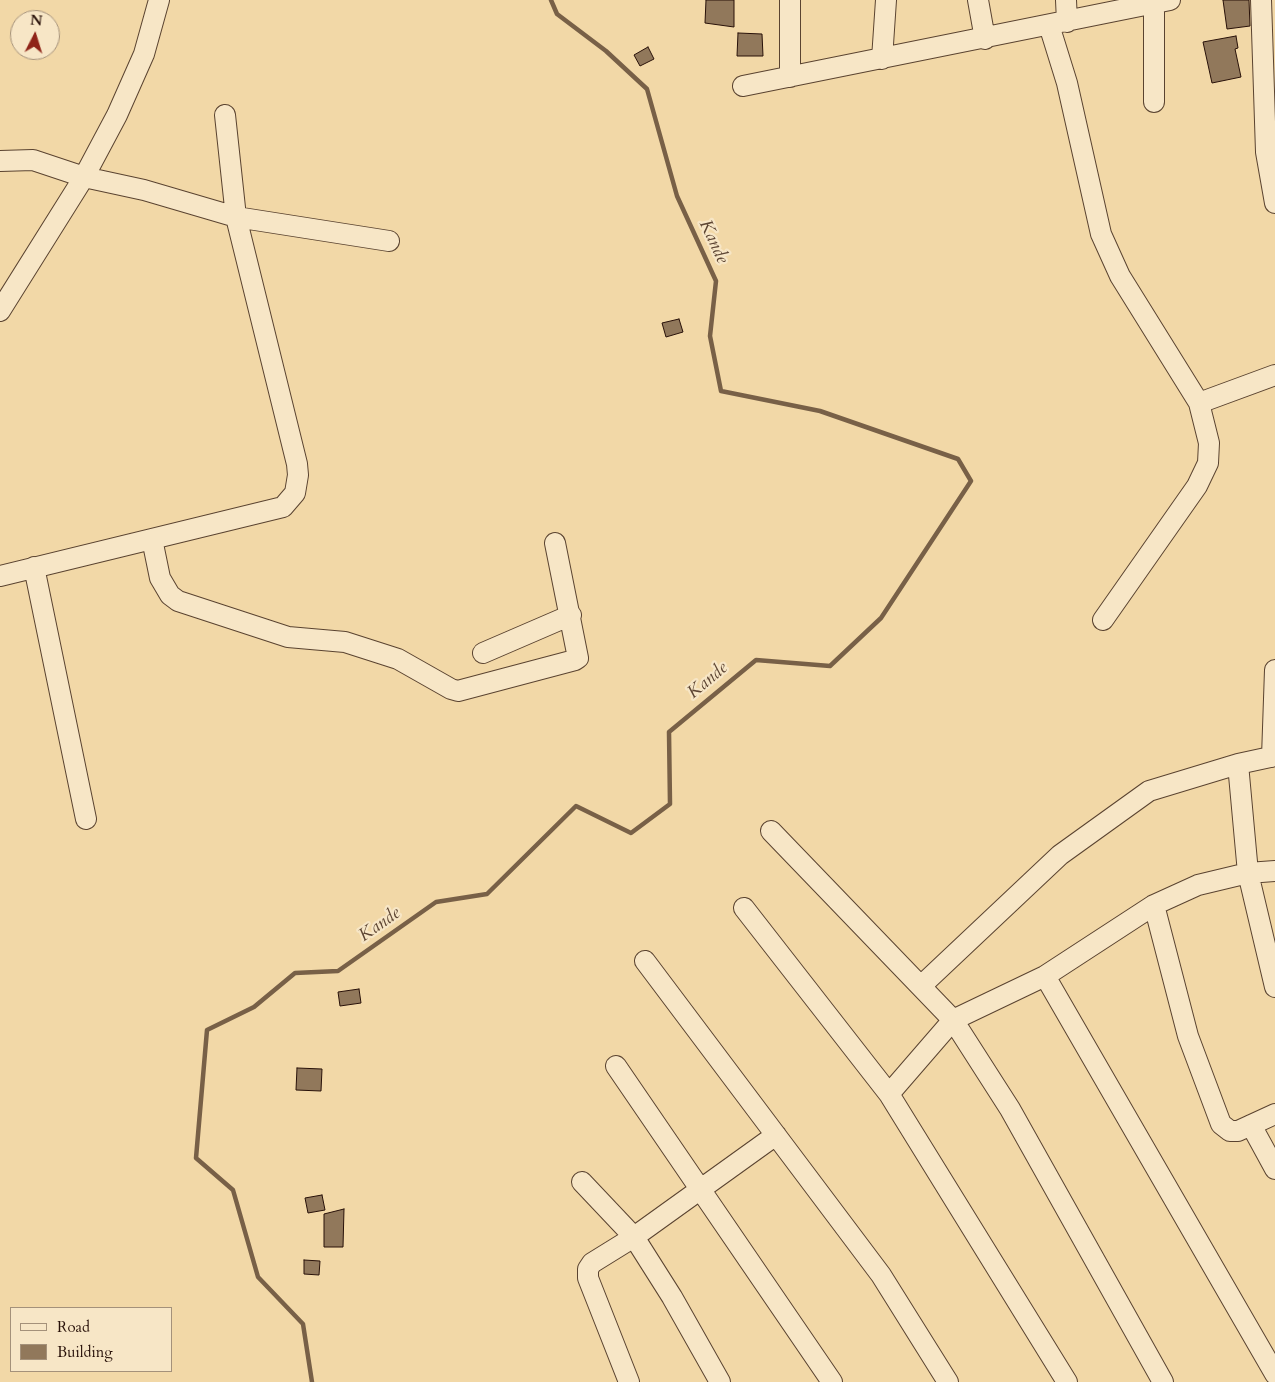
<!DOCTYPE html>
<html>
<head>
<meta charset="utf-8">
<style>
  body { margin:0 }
  #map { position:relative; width:1275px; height:1382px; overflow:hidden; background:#f2d8a7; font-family:Cardo,serif }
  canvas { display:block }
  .legend { position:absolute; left:10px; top:1307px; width:162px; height:65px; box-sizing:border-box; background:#f7e6c6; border:1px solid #a4917a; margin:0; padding:6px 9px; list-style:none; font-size:15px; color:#281109 }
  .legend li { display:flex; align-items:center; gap:10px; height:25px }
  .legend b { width:25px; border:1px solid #a4917a }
  .north { position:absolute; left:10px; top:10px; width:50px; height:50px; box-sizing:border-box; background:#f7e6c6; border:1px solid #a4917a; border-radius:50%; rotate:5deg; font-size:14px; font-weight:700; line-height:20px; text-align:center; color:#281109 }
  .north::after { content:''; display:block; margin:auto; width:18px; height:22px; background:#8f2418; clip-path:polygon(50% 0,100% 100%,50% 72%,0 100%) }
</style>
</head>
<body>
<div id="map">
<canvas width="1275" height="1382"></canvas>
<ul class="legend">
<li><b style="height:6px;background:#f7e6c6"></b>Road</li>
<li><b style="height:14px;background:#91785b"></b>Building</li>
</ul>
<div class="north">N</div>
</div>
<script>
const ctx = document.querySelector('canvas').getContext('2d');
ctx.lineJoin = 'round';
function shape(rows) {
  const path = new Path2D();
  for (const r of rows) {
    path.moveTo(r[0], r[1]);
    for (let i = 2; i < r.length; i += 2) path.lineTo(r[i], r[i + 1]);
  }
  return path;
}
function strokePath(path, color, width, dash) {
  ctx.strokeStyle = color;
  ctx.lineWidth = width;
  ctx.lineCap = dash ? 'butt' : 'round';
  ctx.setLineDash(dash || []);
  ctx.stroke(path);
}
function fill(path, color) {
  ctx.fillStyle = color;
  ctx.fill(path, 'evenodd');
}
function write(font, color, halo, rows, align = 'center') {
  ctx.font = font + ' Cardo,serif';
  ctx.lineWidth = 4.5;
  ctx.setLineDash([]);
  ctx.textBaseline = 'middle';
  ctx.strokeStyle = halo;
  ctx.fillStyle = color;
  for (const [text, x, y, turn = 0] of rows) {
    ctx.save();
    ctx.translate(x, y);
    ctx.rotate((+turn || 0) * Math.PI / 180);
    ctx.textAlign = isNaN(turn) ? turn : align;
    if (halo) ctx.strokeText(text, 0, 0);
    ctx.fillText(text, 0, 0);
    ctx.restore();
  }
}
strokePath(shape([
  [312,1382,303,1324,258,1277,233,1190,196,1158,207,1030,254,1007,295,973,338,971,436,902,487,894,576,806,631,833,670,804,669,732,756,660,830,666,881,618,971,481,958,459,820,411,721,391,710,336,716,281,677,196,647,89,606,51,557,14,551,0]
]), '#786047', 4.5);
const building = shape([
  [706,0,734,0,734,27,705,23,706,0],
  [1223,0,1249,0,1250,26,1227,29,1223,0],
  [738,33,762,34,763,56,737,56,738,33],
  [1236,36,1238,48,1235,49,1241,77,1212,83,1203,42,1236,36],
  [648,47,654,59,640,66,634,55,648,47],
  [679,319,683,332,666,337,662,323,679,319],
  [359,989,361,1003,340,1006,338,992,359,989],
  [297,1068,322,1069,321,1091,296,1090,297,1068],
  [322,1195,325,1210,308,1213,305,1198,322,1195],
  [344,1209,343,1247,324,1247,324,1214,344,1209],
  [304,1260,320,1261,319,1275,304,1274,304,1260]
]);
fill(building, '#91785b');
strokePath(building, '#281109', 1);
const minor = shape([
  [790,0,790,77],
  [978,0,985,39],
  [1066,0,1067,22],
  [1154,0,1154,102],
  [1261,0,1266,152,1275,203],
  [1049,25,1067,83,1101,234,1120,276,1199,403,1209,443,1208,463,1197,486,1103,620],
  [882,59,886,0],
  [743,86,1170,0],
  [0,161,33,160,84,177,144,190,236,217,389,241],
  [0,311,84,177,117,115,144,54,159,0],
  [1199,403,1275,375],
  [152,539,160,578,170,595,178,601,288,637,345,642,398,659,451,689,458,691,575,660,578,658,555,543],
  [34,567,86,819],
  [0,576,283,507,295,493,298,475,297,464,236,217,225,115],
  [483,653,571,615],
  [1272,757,1275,670],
  [1238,764,1248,873,1275,987],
  [771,831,953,1020,1010,1109,1163,1382],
  [1154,905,1188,1036,1221,1124,1230,1131,1238,1131,1275,1114],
  [744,908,889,1094,1067,1382],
  [645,961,881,1275,948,1382],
  [1045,976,1275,1374],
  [921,986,1060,855,1149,791,1238,764,1275,756],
  [616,1066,832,1382],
  [889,1094,953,1020,1045,976,1154,905,1198,885,1248,873,1275,871],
  [1251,1125,1275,1169],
  [582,1182,634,1237,672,1297,720,1382],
  [629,1382,588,1278,588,1269,592,1263,634,1237,776,1135]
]);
strokePath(minor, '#5a4330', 22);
strokePath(minor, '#f7e6c6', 20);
write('italic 18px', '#5d4533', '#f7e6c6', [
  ["Kande",713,242,65],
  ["Kande",708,681,-40],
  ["Kande",380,925,-35]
]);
</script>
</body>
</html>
